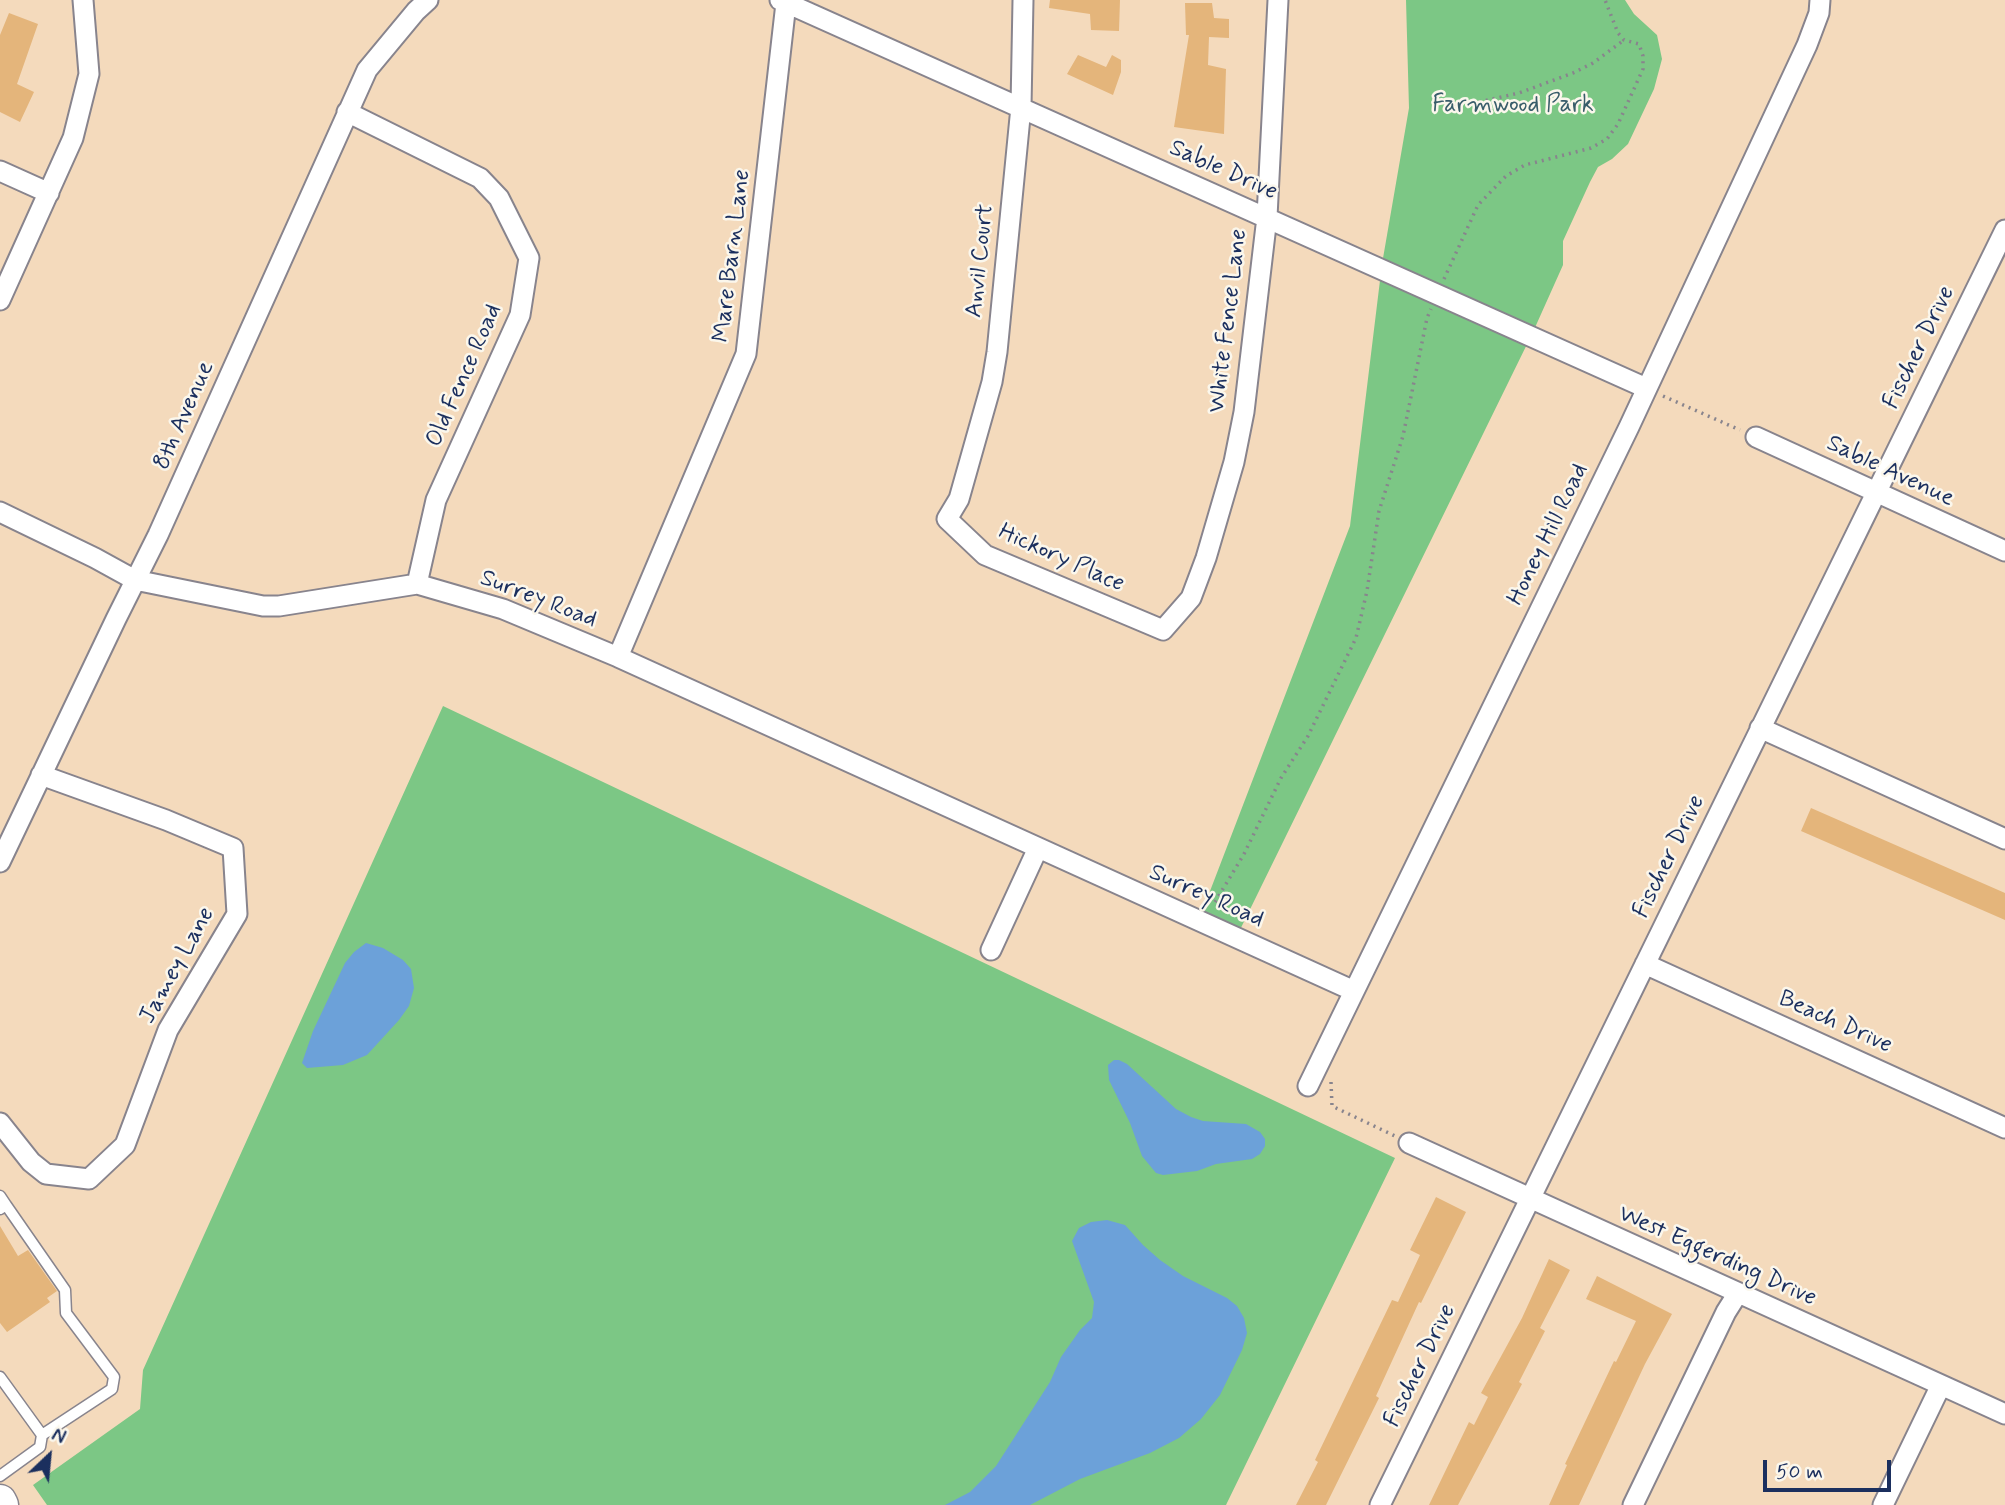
<!DOCTYPE html>
<html>
<head>
<meta charset="utf-8">
<style>
  body { margin:0 }
  #map { position:relative; width:2005px; height:1505px; overflow:hidden; background:#f4dabc; font-family:Mynerve,sans-serif }
  canvas { display:block }
  .north { position:absolute; left:14px; top:1421px; width:70px; height:70px; -webkit-text-stroke:5px #fbf7ec; paint-order:stroke; rotate:26deg; font-size:19px; font-weight:700; line-height:28px; text-align:center; color:#1b2f5e }
  .north::after { content:''; display:block; margin:auto; width:24px; height:32px; background:#1b2f5e; clip-path:polygon(50% 0,100% 100%,50% 72%,0 100%) }
  .scale { position:absolute; left:1763px; top:1460px; width:128px; height:32px; box-sizing:border-box; border:4px solid #1b2f5e; border-top:0; padding-left:9px; font-size:21px; line-height:24px; white-space:nowrap; color:#1b2f5e; -webkit-text-stroke:5px #fbf7ec; paint-order:stroke }
</style>
</head>
<body>
<div id="map">
<canvas width="2005" height="1505"></canvas>
<div class="north">N</div>
<div class="scale">50 m</div>
</div>
<script>
const ctx = document.querySelector('canvas').getContext('2d');
ctx.lineJoin = 'round';
function fill(path, color) {
  ctx.fillStyle = color;
  ctx.fill(path, 'evenodd');
}
function shape(rows) {
  const path = new Path2D();
  for (const r of rows) {
    path.moveTo(r[0], r[1]);
    for (let i = 2; i < r.length; i += 2) path.lineTo(r[i], r[i + 1]);
  }
  return path;
}
function strokePath(path, color, width, dash) {
  ctx.strokeStyle = color;
  ctx.lineWidth = width;
  ctx.lineCap = dash ? 'butt' : 'round';
  ctx.setLineDash(dash || []);
  ctx.stroke(path);
}
function write(font, color, halo, rows, align = 'center') {
  ctx.font = font + ' Mynerve,sans-serif';
  ctx.lineWidth = 5;
  ctx.setLineDash([]);
  ctx.textBaseline = 'middle';
  ctx.strokeStyle = halo;
  ctx.fillStyle = color;
  for (const [text, x, y, turn = 0] of rows) {
    ctx.save();
    ctx.translate(x, y);
    ctx.rotate((+turn || 0) * Math.PI / 180);
    ctx.textAlign = isNaN(turn) ? turn : align;
    if (halo) ctx.strokeText(text, 0, 0);
    ctx.fillText(text, 0, 0);
    ctx.restore();
  }
}
fill(shape([
  [1406,0,1625,0,1634,14,1657,35,1662,59,1654,89,1628,144,1612,159,1598,167,1590,182,1563,241,1563,265,1533,332,1234,942,1197,925,1350,526,1382,264,1409,108],
  [443,706,1395,1158,1226,1505,47,1505,33,1485,140,1409,143,1370]
]), '#7cc785');
fill(shape([
  [366,943,383,948,403,960,411,969,414,988,409,1006,399,1020,367,1055,343,1065,307,1068,302,1063,313,1031,345,963,354,952],
  [1114,1060,1119,1060,1127,1064,1176,1109,1191,1117,1203,1121,1246,1124,1260,1132,1265,1139,1265,1146,1260,1154,1252,1159,1216,1164,1197,1171,1163,1175,1156,1173,1142,1156,1130,1123,1109,1080,1108,1065],
  [1107,1220,1125,1225,1143,1245,1160,1260,1183,1276,1227,1298,1237,1306,1244,1318,1247,1333,1242,1350,1220,1395,1201,1419,1179,1438,1150,1453,1080,1479,1030,1505,945,1505,970,1492,996,1466,1050,1382,1061,1357,1080,1330,1092,1318,1094,1302,1072,1241,1079,1228,1091,1222]
]), '#6ca1d9');
fill(shape([
  [1050,0,1120,0,1119,31,1091,30,1090,14,1049,8],
  [1185,3,1212,3,1214,18,1229,19,1229,38,1209,37,1208,65,1226,69,1224,134,1174,127,1189,35,1186,35],
  [9,13,38,24,17,84,34,92,20,122,0,112,0,35],
  [1078,55,1106,67,1112,55,1121,60,1121,72,1113,95,1067,74],
  [1811,808,2005,893,2005,920,1801,831],
  [1436,1197,1466,1212,1421,1303,1419,1302,1376,1396,1379,1398,1326,1505,1296,1505,1318,1462,1315,1460,1392,1300,1398,1302,1420,1255,1410,1250],
  [0,1226,18,1256,28,1250,57,1291,47,1298,50,1302,7,1332,0,1323],
  [1549,1259,1570,1270,1540,1328,1545,1331,1519,1382,1522,1384,1458,1505,1429,1505,1469,1422,1474,1425,1488,1397,1481,1393,1522,1318],
  [1597,1276,1672,1314,1645,1364,1579,1505,1549,1505,1567,1465,1565,1464,1614,1361,1616,1362,1636,1321,1586,1299]
]), '#e4b57b');
const service = shape([
  [0,1196,6,1205,0,1209],
  [6,1205,65,1290,66,1313,114,1377,112,1389,42,1435],
  [0,1377,42,1435,40,1447,0,1476]
]);
const minor = shape([
  [780,0,1646,388],
  [1023,0,1021,107,997,352,992,382,959,499,947,519,985,555,1163,630,1191,598,1206,558,1234,462,1244,412,1267,217,1278,0],
  [347,112,480,178,499,198,529,258,520,315,436,500,417,584],
  [0,171,49,193],
  [0,300,73,138,89,74,83,0],
  [1756,437,2005,551],
  [0,512,95,558,135,580,263,606,279,606,417,584,503,609,618,657,1354,991],
  [618,657,746,354,786,3],
  [1760,728,2005,839],
  [0,862,116,619,158,535,367,70,416,11,428,0],
  [991,950,1038,848],
  [1645,964,2005,1128],
  [1308,1086,1629,427,1807,45,1819,13,1820,0],
  [0,1123,31,1162,46,1174,89,1179,125,1145,168,1030,237,914,233,848,166,820,41,775],
  [1409,1143,2005,1414],
  [1380,1505,2005,230],
  [1633,1505,1726,1312,1738,1293],
  [1883,1505,1941,1385]
]);
const primary = shape([
  [0,1501,2,1505]
]);
strokePath(service, '#88848d', 13);
strokePath(minor, '#88848d', 23);
strokePath(primary, '#88848d', 35);
strokePath(shape([
  [1479,102,1519,93,1573,73,1593,63,1624,40],
  [1444,279,1478,205,1506,176,1525,165,1591,148,1607,139,1618,124,1643,69,1643,56,1639,44,1624,40,1618,33,1605,0],
  [1663,396,1740,430],
  [1215,902,1244,854,1281,778,1308,736,1356,638,1367,591,1379,511,1403,436,1427,318,1431,309],
  [1331,1082,1332,1106,1395,1136]
]), '#88848d', 3.5, [2, 5]);
strokePath(service, '#fff', 10);
strokePath(minor, '#fff', 19);
strokePath(primary, '#fff', 32);
write('24px', '#385d6a', '#fbf7ec', [
  ["Farmwood Park",1513,106]
]);
write('24px', '#1b2f5e', '#fbf7ec', [
  ["Sable Drive",1223,171,24],
  ["Mare Barn Lane",733,256,-83],
  ["Anvil Court",981,261,-84],
  ["White Fence Lane",1229,321,-83],
  ["Fischer Drive",1920,348,-64],
  ["Old Fence Road",465,376,-66],
  ["8th Avenue",185,416,-66],
  ["Sable Avenue",1890,472,25],
  ["Honey Hill Road",1549,535,-64],
  ["Hickory Place",1061,559,24],
  ["Surrey Road",538,600,21],
  ["Fischer Drive",1670,857,-64],
  ["Surrey Road",1206,897,24],
  ["Jamey Lane",178,966,-61],
  ["Beach Drive",1835,1023,24],
  ["West Eggerding Drive",1717,1257,24],
  ["Fischer Drive",1421,1366,-64]
]);
</script>
</body>
</html>
